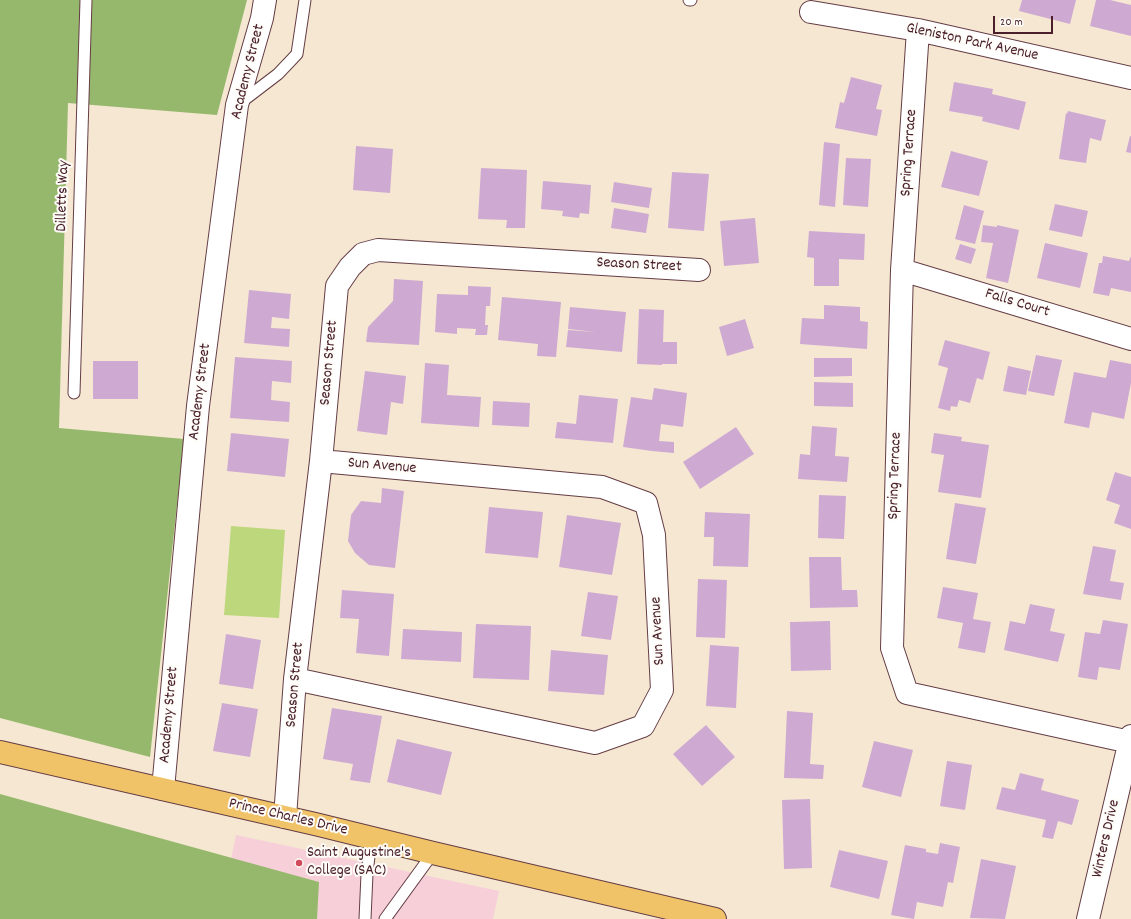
<!DOCTYPE html>
<html>
<head>
<meta charset="utf-8">
<style>
  body { margin:0 }
  #map { position:relative; width:1131px; height:919px; overflow:hidden; background:#f6e7d2; font-family:Dekko,sans-serif }
  canvas { display:block }
  .scale { position:absolute; left:993px; top:16px; width:60px; height:18px; box-sizing:border-box; border:2px solid #4a1f2b; border-top:0; padding-left:5px; font-size:12px; line-height:14px; white-space:nowrap; color:#4a1f2b; -webkit-text-stroke:3px #fdfcf7; paint-order:stroke }
</style>
</head>
<body>
<div id="map">
<canvas width="1131" height="919"></canvas>
<div class="scale">20 m</div>
</div>
<script>
const ctx = document.querySelector('canvas').getContext('2d');
ctx.lineJoin = 'round';
function fill(path, color) {
  ctx.fillStyle = color;
  ctx.fill(path, 'evenodd');
}
function shape(rows) {
  const path = new Path2D();
  for (const r of rows) {
    path.moveTo(r[0], r[1]);
    for (let i = 2; i < r.length; i += 2) path.lineTo(r[i], r[i + 1]);
  }
  return path;
}
function strokePath(path, color, width, dash) {
  ctx.strokeStyle = color;
  ctx.lineWidth = width;
  ctx.lineCap = dash ? 'butt' : 'round';
  ctx.setLineDash(dash || []);
  ctx.stroke(path);
}
function write(font, color, halo, rows, align = 'center') {
  ctx.font = font + ' Dekko,sans-serif';
  ctx.lineWidth = 4;
  ctx.setLineDash([]);
  ctx.textBaseline = 'middle';
  ctx.strokeStyle = halo;
  ctx.fillStyle = color;
  for (const [text, x, y, turn = 0] of rows) {
    ctx.save();
    ctx.translate(x, y);
    ctx.rotate((+turn || 0) * Math.PI / 180);
    ctx.textAlign = isNaN(turn) ? turn : align;
    if (halo) ctx.strokeText(text, 0, 0);
    ctx.fillText(text, 0, 0);
    ctx.restore();
  }
}
fill(shape([
  [236,835,499,891,493,919,219,919]
]), '#f6cfd9');
fill(shape([
  [231,526,285,530,279,618,224,615]
]), '#bdd77c');
fill(shape([
  [0,0,247,0,217,115,68,103,59,428,184,439,150,757,0,718],
  [0,794,319,882,317,919,0,919]
]), '#96b86c');
fill(shape([
  [1022,0,1076,0,1070,24,1019,11],
  [1096,0,1110,0,1131,5,1131,36,1090,26],
  [851,77,882,85,876,109,882,110,877,136,835,128,840,102,844,103],
  [954,82,993,89,992,94,1026,102,1019,130,982,121,983,117,949,111],
  [1068,111,1106,120,1101,141,1090,138,1086,163,1059,159,1066,113,1067,114],
  [1130,136,1131,136,1131,153,1126,152],
  [824,142,840,144,835,207,819,205],
  [356,146,393,149,390,193,353,190],
  [951,151,988,161,979,196,941,187],
  [846,158,871,159,868,207,843,205],
  [481,168,527,170,525,228,506,228,507,220,478,219],
  [672,172,709,174,704,231,668,228],
  [543,181,591,185,589,214,580,213,579,218,562,216,563,211,541,209],
  [614,182,652,188,649,208,611,202],
  [1055,204,1088,211,1082,237,1049,230],
  [964,205,984,211,975,244,955,239],
  [614,208,649,214,646,233,611,228],
  [755,218,759,263,724,266,720,221],
  [983,225,997,227,997,225,1019,230,1008,283,986,278,993,243,981,242],
  [809,231,865,234,864,260,839,259,839,286,814,286,814,258,807,257],
  [1045,243,1088,253,1080,288,1037,278],
  [960,244,976,249,971,264,955,259],
  [1103,256,1129,261,1131,256,1131,292,1111,288,1109,296,1093,293,1099,263,1102,263],
  [394,279,423,281,419,345,366,342,368,327,393,301],
  [468,286,491,287,490,306,486,306,485,325,488,325,487,335,475,335,476,329,457,328,457,334,435,332,437,294,468,295],
  [249,290,291,294,289,319,272,317,271,328,290,329,289,347,244,343],
  [502,297,561,302,556,357,537,356,538,344,498,340],
  [824,305,860,307,860,321,868,322,867,349,800,344,802,318,824,319],
  [570,307,626,312,622,352,566,347,568,330,596,332,568,329],
  [639,309,664,310,663,342,677,342,677,364,662,364,662,365,637,364],
  [745,319,754,348,727,356,719,327],
  [945,340,990,352,983,380,977,378,970,403,959,400,957,407,951,406,950,411,938,408,948,368,938,365],
  [1036,355,1062,360,1054,396,1028,391],
  [235,357,292,361,291,383,272,381,271,400,290,402,289,422,230,418],
  [814,358,852,358,852,376,814,377],
  [1110,360,1131,364,1131,383,1124,419,1092,412,1089,428,1064,423,1074,372,1106,378],
  [93,361,138,361,138,399,93,399],
  [425,363,449,365,447,395,481,397,479,427,421,423],
  [1008,366,1031,371,1026,395,1003,391],
  [365,371,406,376,403,404,391,402,387,435,357,431],
  [814,382,853,383,853,407,814,406],
  [654,388,687,393,683,427,661,424,659,441,674,442,674,453,652,451,623,447,631,397,652,400],
  [579,395,618,399,613,443,555,438,557,422,576,424],
  [493,401,530,403,529,427,492,425],
  [812,426,837,428,835,456,849,457,847,482,798,479,800,454,810,455],
  [736,427,754,454,700,489,683,462],
  [231,433,289,439,285,477,227,471],
  [934,433,962,437,961,441,989,445,981,498,938,492,944,455,931,453],
  [1115,472,1131,477,1131,529,1114,523,1120,505,1106,500],
  [382,488,404,491,395,568,369,565,355,553,348,541,351,515,361,501,381,503],
  [819,495,846,496,844,539,818,538],
  [955,503,986,508,976,564,946,559],
  [489,507,543,512,538,558,485,553],
  [705,512,750,514,748,567,713,566,714,537,704,537],
  [567,515,621,523,612,575,559,567],
  [1093,546,1116,550,1110,581,1124,583,1121,600,1083,594],
  [809,557,841,557,842,590,857,590,858,607,810,608],
  [698,579,727,580,725,638,696,637],
  [943,587,978,593,973,619,991,622,985,653,958,648,963,623,937,618],
  [342,590,394,594,389,656,356,653,359,619,340,618],
  [588,592,618,596,611,640,581,636],
  [1030,604,1055,609,1050,631,1065,634,1058,662,1004,650,1010,621,1025,624],
  [1103,620,1128,624,1120,670,1099,667,1097,680,1078,677,1085,632,1100,634],
  [830,621,831,670,791,671,790,622],
  [476,624,531,626,529,680,473,678],
  [403,629,462,632,461,662,401,659],
  [226,634,261,640,253,689,219,684],
  [710,645,739,647,736,708,706,706],
  [551,650,608,655,604,695,548,691],
  [222,703,258,709,250,757,213,751],
  [332,708,382,716,370,783,350,780,353,764,323,759],
  [787,711,813,713,810,764,824,765,823,779,784,778],
  [706,725,735,757,702,786,673,754],
  [397,739,452,752,441,795,387,782],
  [874,741,913,750,901,797,862,787],
  [947,761,972,765,965,810,940,806],
  [1020,773,1044,779,1041,790,1079,800,1072,825,1058,821,1053,839,1042,837,1046,820,996,809,1002,787,1015,790],
  [810,799,812,868,784,869,782,800],
  [940,843,960,847,953,883,948,882,943,907,917,902,914,919,891,915,905,845,926,849,926,852,938,854],
  [839,850,888,861,879,899,830,887],
  [981,859,1016,866,1005,919,970,918]
]), '#ceaad2');
const lane = shape([
  [689,0,691,0],
  [240,103,278,74,297,54,305,0],
  [74,393,86,0],
  [365,919,367,874,371,839],
  [385,919,433,853]
]);
const street = shape([
  [811,12,918,30,1131,78],
  [918,30,902,270,892,648,907,693,1130,742],
  [902,270,1131,339],
  [295,679,595,743,643,726,662,690,654,535,646,503,602,487,321,461],
  [163,789,198,406,237,105,262,18,265,0],
  [285,817,295,679,321,461,337,286,350,267,363,254,378,250,699,270],
  [1088,919,1131,736]
]);
const highway = shape([
  [0,752,315,824,433,853,715,919]
]);
strokePath(lane, '#643d44', 13);
strokePath(street, '#643d44', 24);
strokePath(highway, '#643d44', 24);
strokePath(lane, '#fff', 11);
strokePath(street, '#fff', 22);
strokePath(highway, '#f1c369', 22);
for (const [x, y, r, color] of [
  [299,863,4,"#d1495b"]
]) {
  const dot = new Path2D();
  dot.arc(x, y, r, 0, 2 * Math.PI);
  ctx.fillStyle = color;
  ctx.fill(dot);
  strokePath(dot, '#fdfcf7', 1.5);
}
write('16px', '#4a1f2b', '#fdfcf7', [
  ["Gleniston Park Avenue",972,43,12],
  ["Academy Street",249,72,-76],
  ["Spring Terrace",910,153,-86],
  ["Dilletts Way",64,196,-88],
  ["Season Street",639,266,3],
  ["Falls Court",1017,304,17],
  ["Season Street",330,363,-85],
  ["Academy Street",201,392,-83],
  ["Sun Avenue",382,467,5],
  ["Spring Terrace",896,476,-88],
  ["Sun Avenue",659,631,-93],
  ["Season Street",296,685,-85],
  ["Academy Street",170,715,-85],
  ["Prince Charles Drive",288,818,13],
  ["Winters Drive",1107,839,-77]
]);
write('16px', '#4a1f2b', '#fdfcf7', [
  ["Saint Augustine's",307,854],
  ["College (SAC)",307,872]
], 'left');
</script>
</body>
</html>
